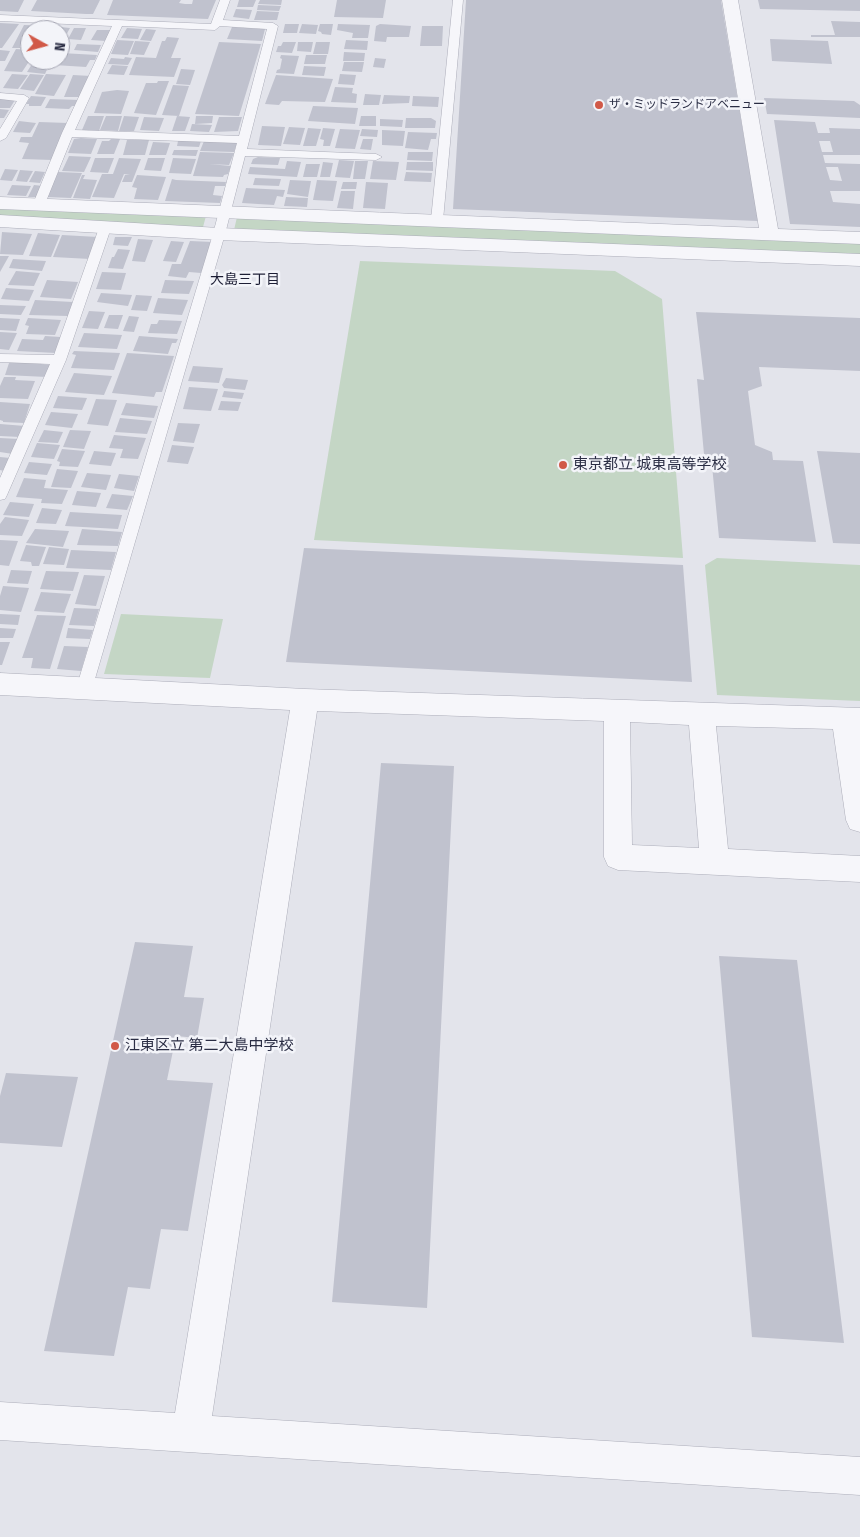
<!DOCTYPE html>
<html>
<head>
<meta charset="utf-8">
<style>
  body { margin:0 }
  #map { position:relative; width:860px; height:1537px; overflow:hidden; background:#e3e4eb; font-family:"Fira Sans Condensed",sans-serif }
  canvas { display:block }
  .north { position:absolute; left:20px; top:20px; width:50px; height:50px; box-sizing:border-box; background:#f3f4f9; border:1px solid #a3a4b1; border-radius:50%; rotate:97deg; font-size:14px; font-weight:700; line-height:20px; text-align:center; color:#2a2d44 }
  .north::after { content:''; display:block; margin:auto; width:18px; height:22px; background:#d15948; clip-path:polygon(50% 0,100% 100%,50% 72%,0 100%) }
</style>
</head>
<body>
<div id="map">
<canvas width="860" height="1537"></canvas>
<div class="north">N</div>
</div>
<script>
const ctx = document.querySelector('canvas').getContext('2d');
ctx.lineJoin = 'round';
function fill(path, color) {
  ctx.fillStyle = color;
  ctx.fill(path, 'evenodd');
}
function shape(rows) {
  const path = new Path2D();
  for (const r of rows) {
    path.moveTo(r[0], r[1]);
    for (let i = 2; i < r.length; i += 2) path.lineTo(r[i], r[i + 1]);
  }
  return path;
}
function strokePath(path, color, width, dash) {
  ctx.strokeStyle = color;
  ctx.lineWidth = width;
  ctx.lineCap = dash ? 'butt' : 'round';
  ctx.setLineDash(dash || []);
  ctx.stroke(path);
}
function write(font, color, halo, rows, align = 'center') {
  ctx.font = font + ' "Fira Sans Condensed","Noto Sans JP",sans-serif';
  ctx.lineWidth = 5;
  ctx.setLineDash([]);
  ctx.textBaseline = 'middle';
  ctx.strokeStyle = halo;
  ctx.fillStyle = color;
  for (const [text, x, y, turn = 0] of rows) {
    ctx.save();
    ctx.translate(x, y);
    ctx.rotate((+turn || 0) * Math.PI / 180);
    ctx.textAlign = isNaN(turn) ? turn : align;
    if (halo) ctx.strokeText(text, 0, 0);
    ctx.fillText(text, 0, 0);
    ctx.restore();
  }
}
fill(shape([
  [0,206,206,216,203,227,198,229,0,218],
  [237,217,860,242,860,257,234,230],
  [360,261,615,271,662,299,683,558,314,540],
  [717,558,860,565,860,701,717,695,705,565],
  [121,614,223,619,210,678,104,674]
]), '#c4d6c5');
fill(shape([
  [0,0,24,0,18,12,0,11],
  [37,0,100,0,93,14,86,14,31,11],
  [113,0,181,0,179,3,185,4,192,4,193,0,216,0,208,19,107,15],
  [239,0,256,0,253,7,237,7],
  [260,0,282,0,281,5,258,4],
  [337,0,386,0,383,18,334,17],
  [466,0,721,0,758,221,453,209],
  [758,0,860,0,860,11,760,9],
  [258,5,281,6,279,11,257,10],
  [236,9,252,10,249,19,233,17],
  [257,11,279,12,277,20,254,20],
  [831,21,860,22,860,37,811,37,811,35,835,35],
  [0,23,19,24,2,48,0,48],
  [285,24,299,24,297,33,283,33],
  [302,24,318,25,316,34,299,33],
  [320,24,333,24,331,35,322,34,321,32,318,31],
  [338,24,370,25,368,38,352,38,353,33,337,30],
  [380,24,411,26,409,37,387,37,386,42,374,41,376,26],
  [24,25,53,26,51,30,30,30,30,48,12,48],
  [422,26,443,26,442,46,420,46],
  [60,27,70,28,60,46,60,30,58,30],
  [232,27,265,29,262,41,227,39],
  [74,28,86,28,81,40,68,39],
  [127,28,142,29,138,39,121,38],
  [146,29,156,30,151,41,140,40],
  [97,30,111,30,106,41,91,40],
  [167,37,179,38,171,58,181,58,174,77,129,75,136,57,156,58,162,41,165,41],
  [770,39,828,41,832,64,772,61],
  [117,40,134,41,128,55,111,54],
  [346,40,368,41,367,50,344,49],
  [135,41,150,42,144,55,130,54],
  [219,42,261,44,239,116,195,114],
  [283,42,296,42,292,53,276,52,278,46,281,46],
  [298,42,313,42,311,52,297,51],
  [316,42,330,42,328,54,313,54],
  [77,44,101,45,98,52,74,50],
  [16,49,30,50,30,60,48,60,46,64,28,63,22,72,4,71],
  [0,50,10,51,5,61,0,61],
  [344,52,365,53,364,61,343,61],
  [61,53,97,55,95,60,90,60,86,67,54,65,57,60,60,60],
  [281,55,299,56,294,74,276,73,277,70,280,69,282,59,280,58],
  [306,55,327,55,325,64,304,64],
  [125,57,132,58,128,65,108,64,111,58,124,59],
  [375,58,386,59,384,68,373,67],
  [344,62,364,62,362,72,342,71],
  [32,64,49,65,45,74,27,72],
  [112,65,128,66,124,75,107,74],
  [304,66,326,67,324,76,302,75],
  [181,69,195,70,190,85,176,84],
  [12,74,28,75,18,89,3,88],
  [30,74,44,75,34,91,20,89],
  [46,74,66,75,54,96,35,94],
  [340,74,356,75,354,85,338,84],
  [73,75,91,76,82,97,64,97],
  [276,75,333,79,325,102,282,101,279,105,265,104],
  [158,81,169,81,156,115,134,113,146,83,157,83],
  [173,85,189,86,179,116,162,115],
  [335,87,353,88,352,93,357,94,356,103,331,102],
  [117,90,129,91,121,114,94,113,102,92],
  [365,94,381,95,379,105,363,105],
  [384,95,410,96,409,103,382,104],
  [31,96,46,97,41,106,29,106,29,104,26,104],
  [413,96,439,97,438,107,412,106],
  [0,98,15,100,10,108,0,108],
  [764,98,854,101,860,105,860,118,767,114],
  [50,99,80,100,77,106,72,106,69,109,45,108],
  [313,106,358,108,355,124,308,121],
  [0,109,9,110,4,118,0,118],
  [88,116,104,116,99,131,82,130],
  [106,116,122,116,118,131,100,130],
  [124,116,139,117,134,131,119,131],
  [177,116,190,117,185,131,172,131],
  [196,116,213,116,212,123,195,124],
  [361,116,376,116,376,126,359,126],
  [144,117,164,118,159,131,140,130],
  [219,117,242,117,238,131,214,132],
  [406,118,431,118,436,121,435,128,405,128],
  [380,119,403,120,402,127,380,126],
  [774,120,815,122,818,133,830,133,829,128,860,129,860,155,823,155,825,163,860,164,860,191,830,191,833,202,860,204,860,227,790,224],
  [819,141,830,141,833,152,822,152],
  [826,167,838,167,842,181,830,180],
  [19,121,36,123,30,133,13,132],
  [39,122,68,123,52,160,22,159,29,143,19,142,21,137,32,137],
  [192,124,212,125,209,132,190,131],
  [262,126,285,127,281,146,258,145],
  [289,127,305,128,300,145,283,144],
  [308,128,321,129,316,146,303,146],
  [323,128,335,129,330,146,323,146,324,140,320,139],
  [340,129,360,130,355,149,335,148],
  [362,129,378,130,377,137,360,136],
  [382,130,405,131,403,146,382,145],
  [408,132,437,133,436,139,431,139,428,150,405,148],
  [81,138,97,139,91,154,68,153,74,139],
  [111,139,120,139,114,154,97,154,102,141,109,141],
  [363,139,373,139,371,150,360,149],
  [127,140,149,140,145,155,123,155],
  [178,141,201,141,199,147,177,146],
  [204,141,236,142,237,143,234,152,200,151],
  [153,142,170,143,166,155,149,155],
  [174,150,198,150,196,156,172,155],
  [200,152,234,153,229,165,209,164,231,166,228,174,224,175,223,177,193,176],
  [408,152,433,152,432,161,407,160],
  [69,156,91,157,84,172,62,171],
  [258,157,280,158,278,165,251,164,253,159],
  [95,158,114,158,108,173,90,172],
  [119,158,141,159,132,182,122,182,125,175,130,175,124,174,114,198,92,197,102,174,113,174],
  [148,158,165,158,161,171,144,170],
  [173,158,196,159,191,174,169,173],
  [339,160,354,161,350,178,335,177],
  [287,161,301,162,297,177,248,174,250,167,285,169],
  [355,161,368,161,365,179,353,179],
  [373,161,399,162,396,180,370,179],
  [323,162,333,163,330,177,320,177],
  [407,162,433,162,433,171,406,170],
  [306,164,320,164,317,177,303,177],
  [5,169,18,170,12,181,0,180],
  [20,170,33,171,27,182,16,181],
  [35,171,45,172,40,183,29,182],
  [58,172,82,173,71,198,47,197],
  [406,172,432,173,431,182,404,181],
  [82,175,85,175,83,179,97,180,90,199,73,198],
  [137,175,166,177,158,200,134,199,137,188,132,187],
  [255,178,281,179,279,186,253,185],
  [172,179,176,180,226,182,225,186,215,186,213,195,222,196,220,203,165,201],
  [290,180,311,181,308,197,287,194],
  [317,180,337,181,333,201,313,200],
  [343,182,357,182,356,189,341,189],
  [366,182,388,183,385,209,363,208],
  [12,185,31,186,26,196,7,195],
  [34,185,43,186,37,197,28,197],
  [246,188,285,190,283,197,277,196,274,205,242,203],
  [341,191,355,191,353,209,337,208],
  [286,197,308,198,307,207,284,206],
  [2,232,32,234,23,255,0,254],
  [38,233,60,235,51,257,29,256],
  [62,235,98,237,90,259,53,257],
  [115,237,132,237,128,246,113,245],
  [138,239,153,240,145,262,132,261],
  [171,241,184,242,176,262,163,261],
  [190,241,213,242,201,273,189,272,186,278,168,276,172,264,181,264],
  [118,249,130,250,123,269,108,268,112,257,114,257],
  [0,256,9,256,0,272],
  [13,259,46,261,42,271,9,268],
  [16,271,40,273,34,286,8,285],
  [102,272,126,273,121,290,96,289],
  [47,280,78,282,71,299,40,297],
  [165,280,194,281,189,294,161,293],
  [6,288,34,290,29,301,1,299],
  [101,293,132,295,128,306,97,302],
  [136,295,152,296,147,311,131,310],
  [158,298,188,300,182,315,153,313],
  [35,300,73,302,68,316,29,315],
  [0,305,26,306,21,315,0,314],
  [89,311,105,312,98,329,82,328],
  [696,312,860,318,860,371,759,367,762,386,748,391,755,445,772,452,773,460,803,461,816,542,719,538,711,455,704,454,697,379,704,380],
  [109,315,123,315,118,329,104,328],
  [129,316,139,317,134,332,123,331],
  [0,318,20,319,16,331,0,330],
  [28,318,61,320,55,335,26,334,29,326,25,325],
  [159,320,182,321,177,334,148,333,151,324,157,324],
  [0,332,17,333,9,350,0,349],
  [84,333,122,335,117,349,78,347],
  [45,336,61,337,56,353,17,351,22,339,43,340],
  [139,336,178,339,176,343,172,343,168,354,133,351],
  [74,351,120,353,114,370,71,368,76,355,72,354],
  [127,353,174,356,162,392,156,392,154,397,112,393],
  [10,360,41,362,41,364,51,365,47,377,5,375],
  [193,366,223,368,219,383,188,381],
  [74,373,112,376,104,395,65,392],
  [4,377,16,377,15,380,35,381,28,399,0,398,0,386],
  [226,378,248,380,245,390,224,388,222,385],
  [189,387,218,389,211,411,183,409],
  [224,391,244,393,242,399,222,397],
  [58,396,87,398,82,410,53,408],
  [96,399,117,400,108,426,87,424],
  [221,401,241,402,238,411,218,410],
  [0,402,30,404,24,423,3,422,3,421,0,420],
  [126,403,158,406,154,418,121,415],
  [51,412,78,414,72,428,45,425],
  [120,418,152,421,147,434,115,432],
  [178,423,200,424,194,443,173,441],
  [0,424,25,426,20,437,0,436],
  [44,430,63,432,58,443,38,442],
  [70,430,91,431,84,449,63,447],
  [114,435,146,438,138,459,120,458,123,449,109,448],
  [0,438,19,439,13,454,0,452],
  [37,443,60,445,54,459,31,457],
  [172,445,194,447,188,464,167,462],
  [62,449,85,451,78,467,59,466,60,462,57,461],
  [94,451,116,453,111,466,89,464],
  [817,451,860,453,860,544,833,543],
  [0,457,10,458,4,471,0,470],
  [29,462,52,464,47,475,24,473],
  [57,469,78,471,71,488,51,487],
  [87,473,111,475,106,490,81,487],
  [119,474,139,476,134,491,114,488],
  [24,478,46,480,44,488,68,490,62,504,41,503,42,499,16,497],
  [77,491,101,493,96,507,72,505],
  [112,494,133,496,127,510,106,508],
  [10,502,34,504,29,517,3,515],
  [42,508,62,510,56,524,36,523],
  [70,512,122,515,118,529,65,526],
  [5,517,29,520,22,536,0,535,0,524],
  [35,529,69,531,63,547,26,543],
  [82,529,122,532,118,546,77,545],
  [0,540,18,541,9,566,0,565],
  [26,545,46,547,39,566,32,566,31,562,20,561],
  [49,547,69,549,64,565,43,564],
  [304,548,683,565,692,682,286,662],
  [71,550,116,552,111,570,66,568],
  [11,570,32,571,28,584,7,583],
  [46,571,79,572,73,591,40,589],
  [84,575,105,576,96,606,75,604],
  [3,586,29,588,21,612,0,610,0,596],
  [41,592,71,594,64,613,34,611],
  [74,608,99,609,94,626,69,625],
  [0,614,20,615,18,625,0,624],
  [37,615,66,616,50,669,31,668,33,658,22,658],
  [0,628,16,629,13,638,0,638],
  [68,628,93,630,90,639,66,638],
  [0,642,10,642,2,665,0,665],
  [64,646,88,647,81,671,57,669],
  [381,763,454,766,427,1308,332,1302],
  [135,942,193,946,184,997,204,998,197,1038,176,1036,167,1080,213,1083,188,1231,161,1229,150,1289,128,1287,114,1356,44,1351],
  [719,956,797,960,844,1343,752,1337],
  [6,1073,78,1077,62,1147,0,1143,0,1096]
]), '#c0c2ce');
const lane = shape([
  [220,0,230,0,223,20,273,23,278,26,247,149,376,154,382,157,376,160,245,156,225,234,92,689,90,694,84,696,78,694,76,689,213,234,237,143,72,137,45,204,43,207,35,207,33,204,62,133,112,26,0,21,0,15,211,24,220,0],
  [122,26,215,30,220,26,267,29,239,136,75,130,122,26],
  [453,0,463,0,443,220,437,224,431,220,453,0],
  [0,93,24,95,29,98,6,138,0,141,0,129,17,101,0,99,0,93],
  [105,224,111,228,66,360,7,495,5,499,0,500,0,478,50,364,0,362,0,354,54,355,99,228,105,224]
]);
const street = shape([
  [722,0,738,0,778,229,860,232,860,244,0,209,0,197,759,228,722,0],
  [0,215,219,228,860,254,860,266,219,240,0,227,0,215],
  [0,673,305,689,860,708,860,832,850,829,846,820,833,729,716,726,728,849,860,856,860,882,618,870,608,866,604,857,604,721,317,711,212,1416,860,1457,860,1495,0,1440,0,1402,175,1413,290,710,0,695,0,673],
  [630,722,689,725,699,848,632,845,630,722]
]);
strokePath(lane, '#acadb9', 1);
strokePath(street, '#acadb9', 1);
fill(lane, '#f6f6fa');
fill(street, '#f6f6fa');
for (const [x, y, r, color] of [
  [599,105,5,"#d15948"],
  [563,465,5,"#d15948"],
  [115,1046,5,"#d15948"]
]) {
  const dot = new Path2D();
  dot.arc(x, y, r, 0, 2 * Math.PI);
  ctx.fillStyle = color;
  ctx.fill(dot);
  strokePath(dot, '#f3f4f9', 2);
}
write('12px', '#2a2d44', '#f3f4f9', [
  ["ザ・ミッドランドアベニュー",609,105]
], 'left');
write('14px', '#1d1e35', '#f3f4f9', [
  ["大島三丁目",245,280]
]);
write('15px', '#2a2d44', '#f3f4f9', [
  ["東京都立 城東高等学校",573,465],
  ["江東区立 第二大島中学校",125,1046]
], 'left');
</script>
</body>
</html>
